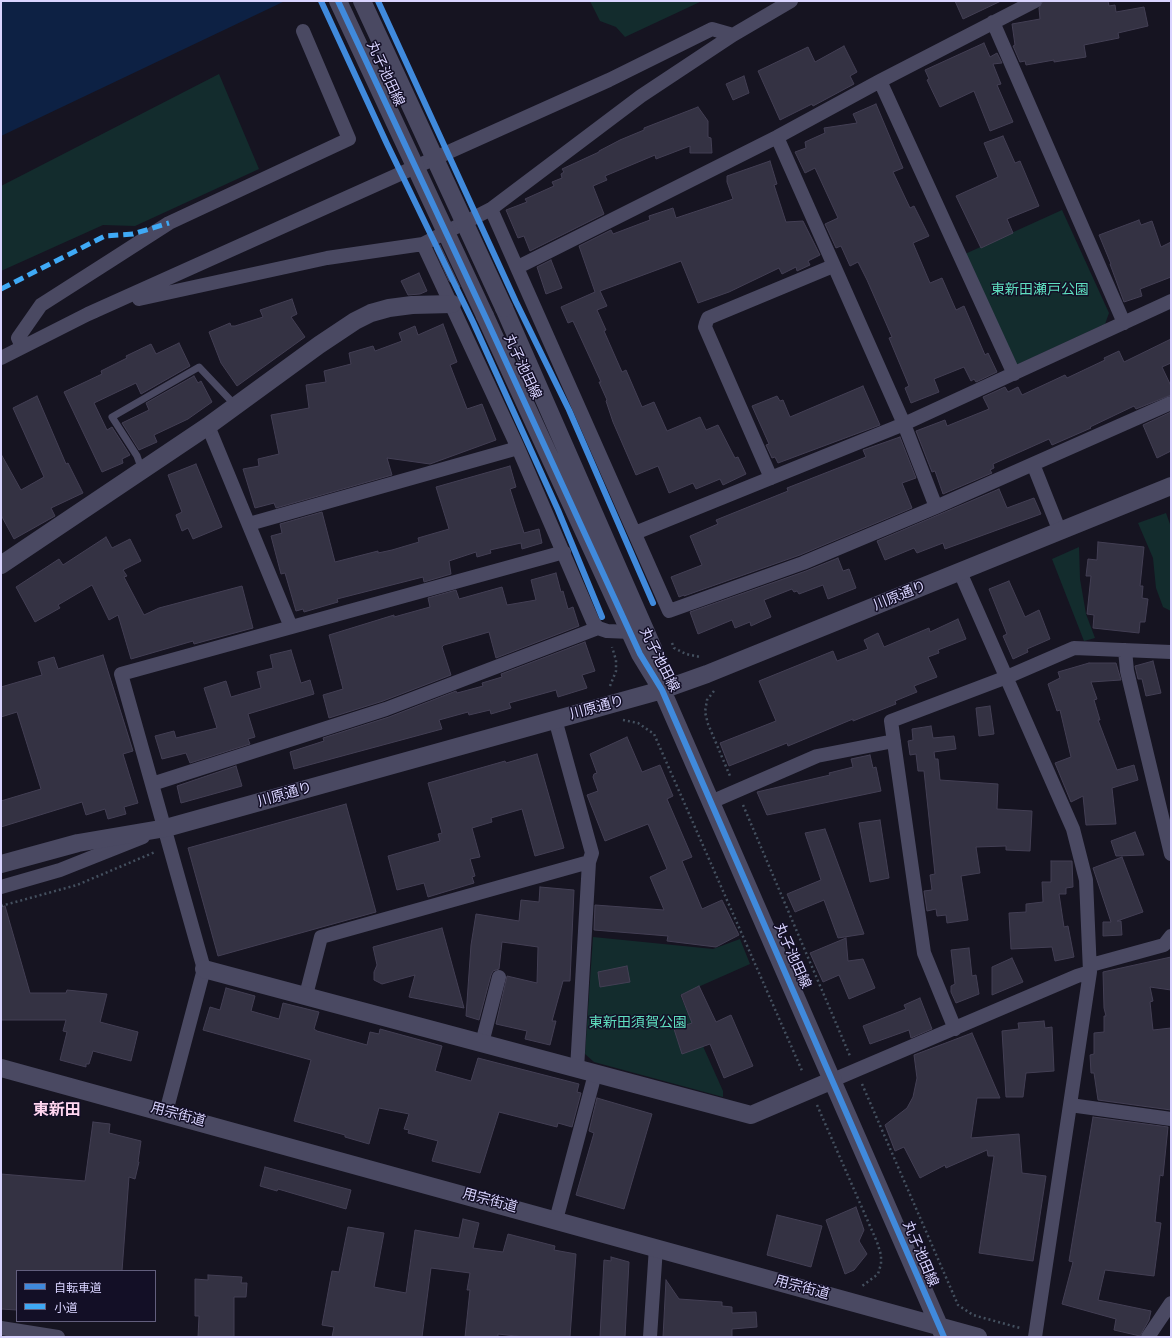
<!DOCTYPE html>
<html>
<head>
<meta charset="utf-8">
<style>
  body { margin:0 }
  #map { position:relative; width:1172px; height:1338px; overflow:hidden; background:#161421; font-family:"Varela Round","Noto Sans JP",sans-serif }
  canvas { display:block }
  .frame { position:absolute; inset:0; border:2px solid #d9d4ff; pointer-events:none }
  .legend { position:absolute; left:16px; top:1270px; width:140px; height:52px; box-sizing:border-box; background:#130f26; border:1px solid #625e7d; margin:0; padding:5px 7px; list-style:none; font-size:12px; color:#d9d4ff }
  .legend li { display:flex; align-items:center; gap:8px; height:20px }
  .legend b { width:20px; border:1px solid #625e7d }
</style>
</head>
<body>
<div id="map">
<canvas width="1172" height="1338"></canvas>
<div class="frame"></div>
<ul class="legend">
<li><b style="height:5px;background:#408adc"></b>自転車道</li>
<li><b style="height:5px;background:#3fa9f5"></b>小道</li>
</ul>
</div>
<script>
const ctx = document.querySelector('canvas').getContext('2d');
ctx.lineJoin = 'round';
function fill(path, color) {
  ctx.fillStyle = color;
  ctx.fill(path, 'evenodd');
}
function shape(rows) {
  const path = new Path2D();
  for (const r of rows) {
    path.moveTo(r[0], r[1]);
    for (let i = 2; i < r.length; i += 2) path.lineTo(r[i], r[i + 1]);
  }
  return path;
}
function strokePath(path, color, width, dash) {
  ctx.strokeStyle = color;
  ctx.lineWidth = width;
  ctx.lineCap = dash ? 'butt' : 'round';
  ctx.setLineDash(dash || []);
  ctx.stroke(path);
}
function write(font, color, halo, rows, align = 'center') {
  ctx.font = font + ' "Varela Round","Noto Sans JP",sans-serif';
  ctx.lineWidth = 3;
  ctx.setLineDash([]);
  ctx.textBaseline = 'middle';
  ctx.strokeStyle = halo;
  ctx.fillStyle = color;
  for (const [text, x, y, turn = 0] of rows) {
    ctx.save();
    ctx.translate(x, y);
    ctx.rotate((+turn || 0) * Math.PI / 180);
    ctx.textAlign = isNaN(turn) ? turn : align;
    if (halo) ctx.strokeText(text, 0, 0);
    ctx.fillText(text, 0, 0);
    ctx.restore();
  }
}
fill(shape([
  [590,1,702,1,625,37,616,27,600,21],
  [219,74,259,169,135,226,103,225,1,271,1,186],
  [1062,210,1109,313,1105,324,1016,365,965,254],
  [1166,513,1171,527,1171,611,1163,607,1156,588,1153,558,1138,523],
  [1079,547,1080,579,1086,614,1095,638,1084,641,1052,559],
  [593,937,713,949,740,939,750,964,680,995,723,1091,723,1097,594,1062,585,1054]
]), '#132c2d');
fill(shape([
  [1,1,285,1,1,136]
]), '#0d2144');
const building = shape([
  [955,1,1001,1,963,19,955,1],
  [1043,1,1108,1,1109,6,1115,5,1116,12,1144,7,1148,26,1118,33,1119,38,1084,45,1086,57,1054,62,1054,60,1026,65,1025,61,1020,62,1013,46,1015,45,1012,24,1040,19,1039,8,1043,1],
  [984,43,990,57,997,53,1002,63,993,64,1001,84,997,85,1013,122,990,131,974,91,940,107,927,80,929,79,925,70,984,43],
  [844,46,857,72,850,76,854,84,813,106,812,104,780,120,758,71,808,47,815,62,844,46],
  [744,76,749,93,733,100,726,84,744,76],
  [876,104,903,168,893,172,910,208,914,206,929,236,913,243,930,283,942,278,956,310,964,306,985,355,988,353,997,372,976,382,974,379,971,381,964,367,934,379,939,392,911,403,905,388,909,386,889,338,892,337,867,280,858,262,850,266,841,246,836,248,825,224,838,218,815,168,805,173,795,152,806,148,805,142,825,133,824,128,857,123,853,114,876,104],
  [698,107,708,121,708,137,711,138,712,153,690,153,690,146,656,159,655,155,605,176,607,180,593,186,604,214,530,251,524,236,518,238,506,210,527,202,525,199,554,186,552,182,562,178,561,174,564,172,562,169,599,152,599,151,620,140,644,130,644,128,698,107],
  [1003,136,1015,163,1020,161,1039,206,1007,219,1013,233,981,248,956,196,998,177,984,143,1003,136],
  [770,161,777,184,774,185,786,222,803,221,820,255,808,261,810,265,797,271,796,267,782,274,779,268,729,292,698,303,681,261,600,291,607,306,597,310,606,330,604,331,622,372,626,370,642,407,654,402,667,431,700,417,706,430,718,425,735,458,738,457,746,474,723,485,720,479,696,489,693,483,669,493,658,466,636,475,613,422,606,401,607,400,599,382,601,382,573,321,568,323,561,307,595,292,579,246,611,230,613,234,650,220,649,216,673,208,676,218,733,199,727,182,727,176,770,161],
  [1139,220,1141,225,1152,221,1161,247,1171,242,1171,277,1140,289,1142,296,1124,302,1110,264,1111,264,1099,235,1139,220],
  [440,245,460,287,459,287,449,281,434,248,440,245],
  [551,260,562,288,546,294,537,267,551,260],
  [419,273,427,291,420,294,408,295,401,281,419,273],
  [292,299,297,314,291,317,305,337,237,386,221,363,209,332,230,323,231,326,235,326,263,317,260,310,292,299],
  [443,324,457,362,450,365,467,409,482,404,496,440,430,464,387,458,392,475,276,508,274,503,255,508,243,469,259,466,258,459,279,454,271,415,309,408,306,385,326,382,324,371,351,364,349,353,373,346,375,351,402,341,399,333,415,326,418,335,443,324],
  [1171,339,1171,363,1162,367,1171,386,1171,395,1136,409,1134,406,1090,427,1091,428,1052,445,1049,439,993,464,994,468,990,470,992,473,943,494,935,471,932,472,916,431,945,420,947,426,989,409,983,397,1005,387,1008,392,1018,387,1022,395,1065,375,1067,378,1105,360,1104,358,1119,351,1124,362,1171,339],
  [179,343,190,366,141,394,136,383,94,403,107,430,112,427,130,455,122,459,123,463,102,472,64,392,102,374,101,371,127,358,126,356,151,344,156,354,179,343],
  [194,376,198,383,201,381,212,402,188,419,154,435,157,442,139,450,122,423,149,410,146,403,194,376],
  [863,386,880,425,778,463,775,457,772,458,766,445,769,444,752,406,777,396,780,401,783,400,790,417,863,386],
  [37,396,66,464,68,463,83,493,51,508,55,516,14,539,1,515,1,454,21,490,44,477,13,408,37,396],
  [1171,412,1171,451,1157,458,1143,425,1171,412],
  [900,437,916,478,902,483,912,508,800,555,684,596,684,595,679,597,671,577,702,565,690,536,718,524,716,520,788,491,787,488,866,457,863,450,900,437],
  [196,464,222,527,193,539,188,528,182,531,176,515,182,512,168,475,196,464],
  [510,466,516,487,510,489,524,533,539,529,542,543,522,549,521,543,490,550,491,553,477,557,476,552,449,561,451,574,424,582,423,577,337,599,338,602,304,612,303,609,296,611,285,573,281,574,271,536,282,533,280,524,322,512,335,562,378,551,378,553,392,550,419,542,418,538,449,529,436,487,510,466],
  [999,489,1007,508,1034,498,1041,514,945,549,943,543,917,553,914,548,885,560,877,541,999,489],
  [106,537,112,548,130,539,141,561,123,570,127,576,124,577,144,615,159,608,242,586,253,628,194,644,193,641,131,659,118,615,109,620,92,585,58,605,60,608,35,622,16,587,59,559,63,565,106,537],
  [1098,542,1144,547,1140,586,1143,586,1142,598,1148,599,1145,622,1140,622,1139,633,1093,628,1094,615,1087,614,1091,576,1086,576,1088,559,1097,560,1098,542],
  [838,558,843,571,849,569,856,588,828,599,823,585,799,594,797,591,794,592,792,589,764,600,771,617,764,620,751,626,750,622,735,628,732,620,698,634,690,612,806,571,838,558],
  [556,573,561,592,563,591,568,609,573,607,579,626,496,658,489,632,444,645,442,647,451,675,383,701,329,718,323,695,343,689,329,635,394,615,394,617,430,607,428,598,456,590,459,599,502,587,507,605,536,600,531,580,556,573],
  [1009,581,1025,617,1039,610,1050,639,1027,649,1028,652,1013,659,1003,636,1007,634,989,589,1009,581],
  [958,619,966,639,938,650,939,653,928,657,937,677,914,686,917,692,895,701,896,704,853,721,853,719,788,746,787,743,729,766,720,743,776,721,759,681,833,651,837,661,868,649,864,640,878,633,884,647,929,628,930,632,958,619],
  [585,642,595,671,582,675,587,688,558,697,556,690,509,703,511,708,491,714,490,710,469,715,468,712,439,720,442,729,294,769,290,752,324,741,323,738,389,717,456,691,457,693,483,686,482,683,502,677,501,674,585,642],
  [291,650,301,683,310,680,314,694,248,714,255,737,248,739,250,744,190,763,186,753,162,759,155,736,174,731,176,738,217,728,204,688,226,681,231,697,261,688,257,672,273,668,270,655,291,650],
  [103,655,133,751,123,754,138,803,124,807,126,814,108,819,105,809,86,815,82,802,1,827,1,801,41,789,17,712,1,717,1,687,42,675,38,662,54,657,58,669,103,655],
  [1153,661,1161,693,1146,696,1142,679,1138,679,1135,666,1153,661],
  [1089,663,1116,663,1121,680,1091,682,1097,699,1094,700,1100,720,1098,720,1117,770,1134,765,1138,780,1112,788,1116,824,1086,825,1083,796,1071,802,1055,763,1071,757,1060,710,1057,711,1048,684,1060,678,1058,672,1089,663],
  [990,706,994,734,979,736,976,708,990,706],
  [931,726,933,738,954,736,956,749,934,752,935,759,938,759,940,780,998,784,997,809,1032,811,1030,851,1006,850,1006,846,976,847,980,873,961,876,968,920,947,923,946,915,937,916,936,909,927,911,924,891,932,890,930,875,935,874,924,771,918,771,916,754,910,755,908,741,913,740,912,729,931,726],
  [627,737,642,772,660,765,673,796,667,799,692,857,682,861,702,909,722,900,739,935,716,947,667,941,668,936,594,930,595,905,664,910,650,877,667,869,648,824,605,841,587,795,598,791,593,777,594,774,597,773,590,754,627,737],
  [537,754,564,848,535,856,522,809,491,818,492,822,472,828,480,857,470,859,475,876,472,877,474,883,428,897,424,883,397,890,388,856,440,841,438,834,442,833,428,783,505,761,506,763,537,754],
  [870,755,873,768,876,767,881,791,767,815,757,792,830,775,829,773,853,767,851,759,870,755],
  [236,766,242,786,181,803,177,786,236,766],
  [346,804,376,912,218,956,188,848,346,804],
  [880,820,889,878,870,882,859,823,880,820],
  [825,829,864,934,838,938,824,900,795,912,787,894,821,880,805,833,825,829],
  [1135,832,1144,855,1116,856,1111,841,1135,832],
  [1122,857,1143,912,1117,921,1121,921,1122,935,1103,936,1103,922,1111,922,1093,868,1122,857],
  [1051,861,1072,861,1073,887,1066,888,1066,894,1059,894,1064,927,1068,926,1074,957,1055,961,1052,947,1011,949,1009,913,1026,912,1026,904,1043,902,1042,882,1051,882,1051,861],
  [540,887,574,890,570,981,563,981,552,1021,556,1021,550,1045,525,1039,527,1031,496,1024,507,976,537,983,538,947,502,942,499,969,493,971,491,975,479,1020,466,1016,471,945,476,914,519,921,521,900,539,902,540,887],
  [5,906,30,993,66,993,67,990,107,994,100,1022,138,1032,131,1061,93,1051,89,1064,86,1064,86,1067,60,1060,67,1032,63,1031,66,1020,1,1020,1,907,5,906],
  [442,928,464,1008,409,997,415,975,382,984,374,980,374,972,377,965,373,947,442,928],
  [846,938,848,961,863,959,875,988,849,999,839,975,823,982,810,953,846,938],
  [969,948,972,976,976,975,979,994,956,1003,951,992,951,986,955,984,951,950,969,948],
  [1171,957,1171,990,1150,987,1153,1001,1150,1002,1153,1030,1171,1028,1171,1110,1098,1100,1094,1073,1091,1073,1090,1055,1094,1054,1094,1033,1104,1032,1104,1016,1106,1016,1104,1008,1103,972,1171,957],
  [1012,958,1023,982,992,995,992,967,1012,958],
  [627,966,630,982,600,987,598,972,627,966],
  [699,986,716,1022,731,1015,753,1066,724,1078,710,1044,682,1054,674,1029,692,1023,681,995,699,986],
  [226,988,255,996,251,1011,279,1019,283,1003,319,1012,314,1029,317,1031,367,1045,370,1032,379,1034,380,1029,442,1046,435,1071,471,1081,478,1058,579,1084,577,1092,581,1093,572,1127,558,1123,557,1127,499,1112,480,1173,432,1161,438,1141,408,1133,409,1130,404,1129,409,1114,379,1108,369,1144,345,1137,345,1135,294,1121,311,1060,203,1030,210,1007,220,1010,226,988],
  [920,998,932,1029,911,1038,909,1030,870,1044,863,1026,906,1009,904,1005,920,998],
  [1044,1021,1045,1028,1052,1027,1054,1071,1026,1073,1023,1097,1006,1097,1002,1031,1019,1029,1018,1023,1044,1021],
  [972,1033,1000,1098,977,1098,971,1138,1019,1134,1022,1173,1046,1176,1033,1261,979,1253,994,1156,988,1156,987,1150,946,1168,945,1165,920,1178,904,1147,895,1151,885,1125,907,1108,913,1097,917,1078,914,1055,972,1033],
  [597,1098,652,1114,624,1209,576,1195,594,1133,589,1131,597,1098],
  [1093,1117,1168,1127,1163,1176,1160,1175,1155,1222,1161,1223,1154,1276,1105,1270,1098,1300,1151,1311,1149,1320,1140,1336,1114,1330,1116,1319,1062,1304,1073,1262,1069,1261,1093,1117],
  [93,1122,110,1124,109,1133,141,1141,138,1162,139,1162,135,1179,129,1177,122,1271,17,1271,17,1310,1,1309,1,1174,85,1181,93,1122],
  [265,1167,351,1190,346,1209,278,1189,277,1191,260,1186,265,1167],
  [856,1207,864,1230,859,1241,867,1254,854,1270,845,1274,826,1220,856,1207],
  [777,1215,822,1226,811,1267,767,1255,777,1215],
  [463,1219,479,1223,473,1248,503,1252,508,1234,555,1246,554,1250,576,1254,570,1337,524,1337,498,1334,498,1337,465,1337,470,1290,467,1290,470,1273,431,1268,422,1337,332,1337,334,1327,322,1325,332,1271,339,1272,348,1227,384,1233,374,1287,406,1293,415,1230,459,1238,463,1219],
  [611,1257,629,1262,625,1337,600,1337,604,1260,611,1261,611,1257],
  [208,1275,242,1277,241,1283,247,1283,246,1297,234,1297,234,1337,198,1337,199,1316,195,1316,195,1279,208,1280,208,1275],
  [666,1280,679,1299,722,1302,722,1306,732,1307,732,1313,756,1312,757,1327,732,1329,732,1337,663,1337,666,1280]
]);
fill(building, '#343243');
strokePath(building, '#433f54', 1);
strokePath(shape([
  [672,643,674,648,686,654,700,657],
  [610,686,616,671,616,660,612,647],
  [714,691,707,700,705,712,708,724,730,776],
  [623,720,638,723,654,734,803,1073],
  [743,805,850,1056],
  [1,906,77,885,155,852],
  [862,1084,958,1305,973,1315,1020,1328],
  [817,1105,877,1242,881,1255,881,1264,878,1274,862,1286]
]), '#44505f', 2.5, [2, 3]);
strokePath(shape([
  [142,470,137,456,112,417,199,367,235,405]
]), '#4a4962', 7);
strokePath(shape([
  [993,22,1124,323],
  [880,81,1014,374],
  [777,137,904,424,936,507],
  [491,209,669,611,803,563,936,507,1171,403],
  [518,267,777,137,880,81,1035,1],
  [139,299,327,258,423,244],
  [88,314,609,80,712,29,733,35],
  [22,347,18,338,41,305,113,259,169,223,349,139,303,31],
  [1,358,88,314,95,311],
  [208,426,291,627],
  [1033,464,1060,532],
  [771,478,705,327,706,323,708,318,833,266],
  [249,524,518,448],
  [635,533,904,424,1171,301],
  [960,572,1073,829,1086,880,1090,972,1035,1337],
  [631,632,607,631,598,628,593,622,518,448,423,244,491,209,641,96,733,35,791,1],
  [1125,650,1127,671,1171,854],
  [555,719,592,853,589,862],
  [152,784,386,709,598,628],
  [711,802,817,756,894,741],
  [1,887,60,870,143,837],
  [1091,965,1164,945,1171,936],
  [306,995,321,937,589,862,577,1069],
  [955,1029,924,953,891,721,1007,677,1074,648,1171,652],
  [482,1043,499,977],
  [833,1080,1077,976,1090,972],
  [1070,1105,1171,1119],
  [166,1112,204,969,121,674,564,552],
  [556,1220,595,1074],
  [1,1328,58,1337],
  [650,1337,656,1247],
  [1148,1337,1171,1303]
]), '#4a4962', 14);
strokePath(shape([
  [504,308,653,648,659,677],
  [485,316,640,654,662,690,944,1337],
  [1,565,208,426,319,345,355,321,371,313,389,308,412,305,452,304],
  [1,864,78,843,166,828,662,690,707,674,1171,486],
  [204,969,751,1115,833,1080],
  [1,1068,978,1337]
]), '#4a4962', 18);
strokePath(shape([
  [521,312,569,410,653,603],
  [478,333,558,510,602,617]
]), '#44505f', 2.5, [2, 3]);
strokePath(shape([
  [338,1,485,316],
  [362,1,504,308]
]), '#4a4962', 18);
strokePath(shape([
  [1,289,105,236,133,234,169,223]
]), '#3fa9f5', 5, [10, 5]);
strokePath(shape([
  [321,1,387,144,473,322,558,510,602,617],
  [338,1,485,316,640,654,662,690,944,1337],
  [378,1,516,302,569,410,653,603]
]), '#408adc', 6);
write('14px', '#d9d4ff', '#130f26', [
  ["丸子池田線",385,74,65],
  ["丸子池田線",522,367,65],
  ["川原通り",900,596,-22],
  ["丸子池田線",659,660,63],
  ["川原通り",597,708,-15],
  ["川原通り",285,795,-16],
  ["丸子池田線",792,956,66],
  ["用宗街道",178,1115,15],
  ["用宗街道",490,1201,15],
  ["丸子池田線",920,1254,67],
  ["用宗街道",802,1288,15]
]);
write('14px', '#5fe0c0', '#130f26', [
  ["東新田瀬戸公園",1040,290],
  ["東新田須賀公園",638,1023]
]);
write('bold 16px', '#ffd6f0', '#130f26', [
  ["東新田",57,1111]
]);
</script>
</body>
</html>
